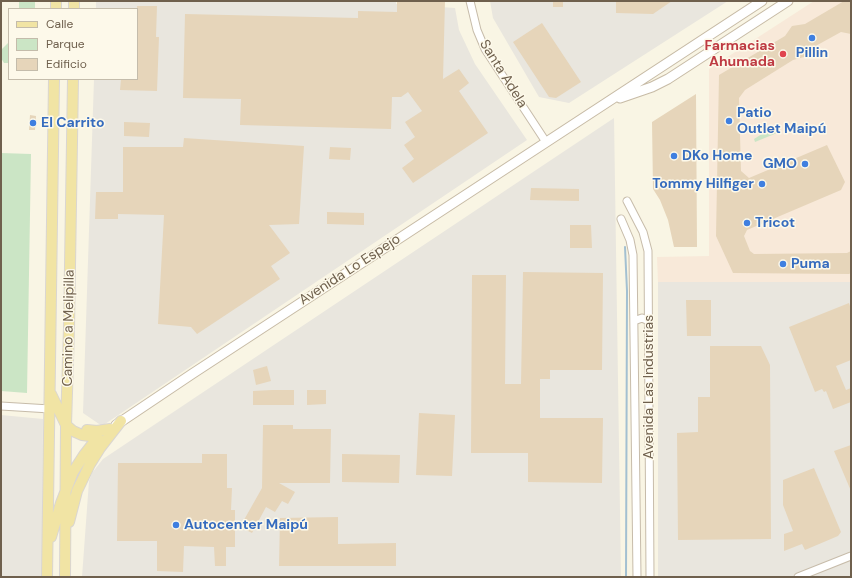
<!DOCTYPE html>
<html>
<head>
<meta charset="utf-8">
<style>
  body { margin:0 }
  #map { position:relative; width:852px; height:578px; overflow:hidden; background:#f9f5e4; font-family:"DM Sans",sans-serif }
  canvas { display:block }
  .frame { position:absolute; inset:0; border:2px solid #6f604d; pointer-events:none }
  .legend { position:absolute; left:8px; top:8px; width:130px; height:72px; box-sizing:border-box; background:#fdf9ea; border:1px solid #c4bcab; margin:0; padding:5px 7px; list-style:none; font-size:12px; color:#6f604d }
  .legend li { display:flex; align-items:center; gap:8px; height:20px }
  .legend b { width:20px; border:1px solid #c4bcab }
</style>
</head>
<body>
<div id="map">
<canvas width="852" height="578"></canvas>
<div class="frame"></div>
<ul class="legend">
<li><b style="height:5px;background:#f1e4a4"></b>Calle</li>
<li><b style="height:11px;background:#cbe5c5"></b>Parque</li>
<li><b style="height:11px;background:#e6d5ba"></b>Edificio</li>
</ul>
</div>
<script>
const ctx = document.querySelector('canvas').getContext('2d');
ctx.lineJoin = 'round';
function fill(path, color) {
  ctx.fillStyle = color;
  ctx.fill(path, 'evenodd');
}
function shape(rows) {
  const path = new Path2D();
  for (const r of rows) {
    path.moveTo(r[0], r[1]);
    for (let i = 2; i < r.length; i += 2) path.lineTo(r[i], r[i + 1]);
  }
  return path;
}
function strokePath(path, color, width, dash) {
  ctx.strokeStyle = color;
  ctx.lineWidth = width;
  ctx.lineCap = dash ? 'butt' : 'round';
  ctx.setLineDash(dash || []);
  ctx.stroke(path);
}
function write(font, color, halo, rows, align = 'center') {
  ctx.font = font + ' "DM Sans",sans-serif';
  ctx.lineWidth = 3;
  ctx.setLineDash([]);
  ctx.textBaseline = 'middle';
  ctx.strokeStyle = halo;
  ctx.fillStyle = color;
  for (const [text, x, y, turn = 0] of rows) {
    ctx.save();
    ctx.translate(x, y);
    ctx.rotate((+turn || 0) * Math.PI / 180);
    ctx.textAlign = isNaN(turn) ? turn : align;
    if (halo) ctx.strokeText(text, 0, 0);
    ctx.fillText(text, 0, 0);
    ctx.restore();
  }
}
fill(shape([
  [814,1,851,1,851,282,658,282,657,257,709,256,709,69]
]), '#f8e9d9');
fill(shape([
  [96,1,396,1,396,4,455,8,459,30,475,64,527,140,102,426,83,413,94,79,137,79,137,9,96,9],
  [490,1,728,1,569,103,539,97,493,18],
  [614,118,621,577,82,577,89,481,92,473,103,459],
  [658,282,851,282,851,577,658,577],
  [1,415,43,419,42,577,1,577]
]), '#e9e6de');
fill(shape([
  [19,1,35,1,35,9,19,9],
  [9,42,9,63,4,63,1,58,1,50],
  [773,127,777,133,755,142,754,139],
  [1,153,31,154,27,393,1,391]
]), '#cbe5c5');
strokePath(shape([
  [625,247,627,291,626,577]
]), '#a3c0d1', 2);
fill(shape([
  [397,1,445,1,443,79,459,69,469,83,459,91,488,133,413,183,402,168,414,159,404,145,415,137,405,122,422,111,408,92,401,97,392,97,391,129,240,125,241,99,183,98,185,14,358,18,358,11,397,12],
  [553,1,563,1,563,7,553,7],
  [616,1,672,1,653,14,616,13],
  [844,1,851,1,851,34,841,32,812,48,804,57,793,60,745,90,739,98,741,171,749,178,827,145,845,182,841,190,747,230,744,236,750,251,754,254,847,253,851,251,851,273,849,274,733,273,716,236,719,75,785,36,792,26,805,24],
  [137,6,157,6,156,37,159,37,157,91,120,90,121,79,137,79],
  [542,23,581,82,556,98,549,97,513,42],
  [696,94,697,247,674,247,668,220,660,200,653,189,652,122],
  [30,115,36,116,35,130,29,130],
  [124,122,150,123,149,137,124,136],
  [184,138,304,146,299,224,269,225,290,253,271,266,280,279,197,334,191,327,158,324,164,215,118,214,118,219,95,219,96,192,123,192,123,147,183,147],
  [330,147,351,148,350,160,329,159],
  [531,188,579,189,579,201,530,200],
  [327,212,364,213,364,225,327,224],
  [570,225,591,225,592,248,570,248],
  [523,272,603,273,602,370,550,370,550,379,540,379,540,418,603,418,602,483,528,482,528,453,471,453,472,275,506,275,505,384,521,384],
  [686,300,711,300,711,336,687,336],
  [849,303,851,309,851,360,836,366,846,390,851,388,851,402,833,409,826,391,824,392,822,389,815,392,789,327],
  [710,346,761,346,770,365,771,539,678,540,677,433,698,432,698,397,710,397],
  [267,366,271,381,256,385,253,370],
  [272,390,294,390,294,405,253,405,253,391],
  [307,390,326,390,326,404,307,405],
  [419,413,455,415,452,476,416,475],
  [263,425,293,425,293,429,331,429,330,483,279,483,295,492,288,504,282,501,275,512,266,507,252,533,240,527,262,488],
  [851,445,851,491,834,451],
  [202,454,227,454,227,488,232,488,231,510,235,510,235,547,226,547,226,566,215,566,214,547,184,546,183,572,157,571,157,541,117,541,118,463,202,463],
  [342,454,400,455,399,483,342,482],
  [814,468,841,532,838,536,805,550,802,544,784,551,784,534,793,531,783,505,783,480],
  [338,517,338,544,396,543,396,566,279,566,280,518]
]), '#e6d5ba');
const street = shape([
  [470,1,477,30,485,49,546,142],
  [627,201,643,232,648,251,650,577],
  [621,219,630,240,633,255,637,577],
  [634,321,642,318,649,321],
  [1,406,50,409],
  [798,577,851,556]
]);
const secondary = shape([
  [620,98,652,87,668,79,788,1],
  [116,425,192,374,762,1]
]);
const primary = shape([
  [56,9,56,1],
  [74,9,74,1],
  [51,394,66,425,73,431,82,435,98,437],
  [87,430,97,431,110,429],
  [69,522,77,491,90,464,100,448,121,421],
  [51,537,61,503,73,472,84,455,98,437],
  [47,577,54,79],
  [65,577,66,425,69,328,73,79]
]);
strokePath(street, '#c7bcaa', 9);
strokePath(secondary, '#c7bba6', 11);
strokePath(primary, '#dad6d1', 12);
strokePath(street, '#fff', 7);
strokePath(secondary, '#fff', 9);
strokePath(primary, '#f1e4a4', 10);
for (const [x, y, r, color] of [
  [812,38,4,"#3f7fe0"],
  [783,54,4,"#e0444e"],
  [729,121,4,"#3f7fe0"],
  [33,123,4,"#3f7fe0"],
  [674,156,4,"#3f7fe0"],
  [805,164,4,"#3f7fe0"],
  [762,184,4,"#3f7fe0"],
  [747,223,4,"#3f7fe0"],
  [783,264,4,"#3f7fe0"],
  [176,525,4,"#3f7fe0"]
]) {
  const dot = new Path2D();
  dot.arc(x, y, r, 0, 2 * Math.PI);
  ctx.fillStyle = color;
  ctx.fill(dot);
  strokePath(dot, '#fdf9ea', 1.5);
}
write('bold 14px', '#be3a42', '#fdf9ea', [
  ["Farmacias",775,46],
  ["Ahumada",775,62]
], 'right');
write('bold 14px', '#366cbe', '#fdf9ea', [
  ["Pillin",812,53,"center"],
  ["Patio",737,113],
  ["Outlet Maipú",737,129],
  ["El Carrito",41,123],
  ["DKo Home",682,156],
  ["GMO",797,164,"right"],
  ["Tommy Hilfiger",754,184,"right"],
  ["Tricot",755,223],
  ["Puma",791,264],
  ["Autocenter Maipú",184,525]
], 'left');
write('14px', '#6f604d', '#fdf9ea', [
  ["Santa Adela",503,74,58],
  ["Avenida Lo Espejo",350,270,-33],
  ["Camino a Melipilla",69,328,-89],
  ["Avenida Las Industrias",649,387,-90]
]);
</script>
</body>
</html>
